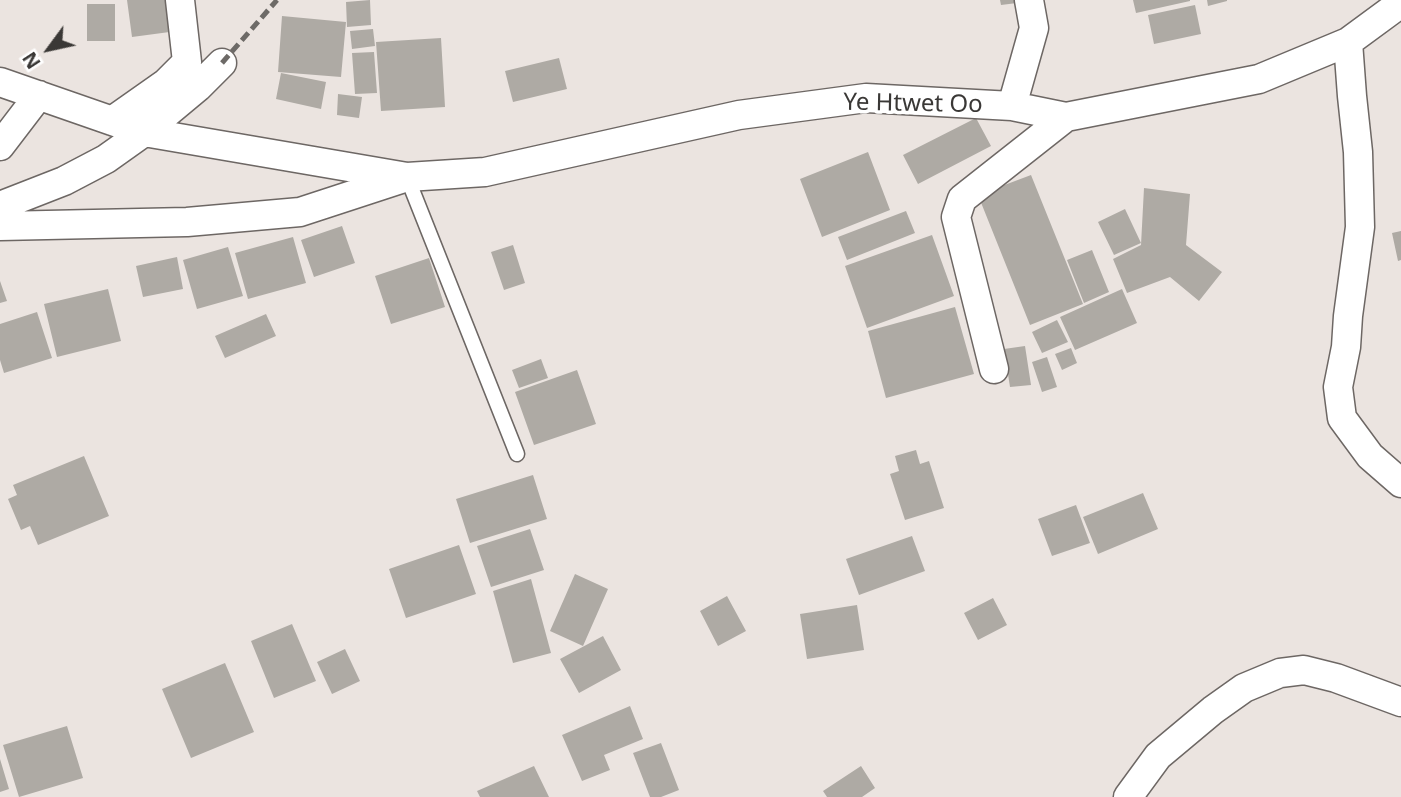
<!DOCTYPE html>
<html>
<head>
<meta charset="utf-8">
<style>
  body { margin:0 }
  #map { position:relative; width:1401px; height:797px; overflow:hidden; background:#ebe4e0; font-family:"Noto Sans",sans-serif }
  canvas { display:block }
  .north { position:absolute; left:14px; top:14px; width:70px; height:70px; -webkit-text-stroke:5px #fff; paint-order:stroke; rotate:237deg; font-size:19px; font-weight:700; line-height:28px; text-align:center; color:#3a3836 }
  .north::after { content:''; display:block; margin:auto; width:24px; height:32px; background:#3a3836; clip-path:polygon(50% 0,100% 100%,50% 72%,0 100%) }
</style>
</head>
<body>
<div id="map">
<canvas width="1401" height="797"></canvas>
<div class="north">N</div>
</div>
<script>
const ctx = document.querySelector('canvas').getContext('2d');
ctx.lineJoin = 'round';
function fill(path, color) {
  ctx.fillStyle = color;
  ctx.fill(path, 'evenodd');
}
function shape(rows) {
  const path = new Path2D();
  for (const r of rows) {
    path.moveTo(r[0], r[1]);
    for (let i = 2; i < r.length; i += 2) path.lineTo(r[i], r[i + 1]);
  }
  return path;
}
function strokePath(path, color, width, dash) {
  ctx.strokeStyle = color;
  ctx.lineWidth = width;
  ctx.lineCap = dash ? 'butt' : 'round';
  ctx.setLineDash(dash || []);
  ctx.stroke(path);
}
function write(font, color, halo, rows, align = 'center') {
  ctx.font = font + ' "Noto Sans",sans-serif';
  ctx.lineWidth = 7;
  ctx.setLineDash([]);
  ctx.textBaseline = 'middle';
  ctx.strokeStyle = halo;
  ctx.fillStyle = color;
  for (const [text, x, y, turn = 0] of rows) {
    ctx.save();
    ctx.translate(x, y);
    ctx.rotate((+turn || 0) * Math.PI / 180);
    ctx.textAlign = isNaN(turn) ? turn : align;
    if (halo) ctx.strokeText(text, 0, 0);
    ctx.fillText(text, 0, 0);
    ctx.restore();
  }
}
fill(shape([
  [127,0,173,0,177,31,132,37],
  [370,0,371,25,347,27,346,2],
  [1000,0,1025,0,1025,2,1001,5],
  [1133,0,1190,0,1190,1,1136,13],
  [1207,0,1227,0,1227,1,1208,6],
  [87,4,115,4,115,41,87,41],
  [1195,5,1201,34,1154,44,1148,15],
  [282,16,346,22,341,77,278,72],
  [373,29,375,46,352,49,350,31],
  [441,38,445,107,381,111,376,42],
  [374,52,377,93,355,94,352,53],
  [559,58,567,89,513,102,505,71],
  [281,73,326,82,321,109,276,99],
  [338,94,362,97,359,118,337,115],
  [976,118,991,146,918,184,903,155],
  [868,152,890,210,822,237,800,179],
  [1031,175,1083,304,1030,325,978,195],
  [1144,188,1190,194,1186,245,1222,272,1199,301,1170,277,1127,293,1113,259,1141,245],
  [1125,209,1141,243,1114,255,1098,222],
  [906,211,915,233,847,260,838,237],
  [342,226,355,263,314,277,301,240],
  [1401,231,1401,260,1398,261,1392,233],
  [932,235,954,296,867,328,845,266],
  [293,237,306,283,248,299,235,253],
  [513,245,525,283,504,290,491,252],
  [228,247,243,296,197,309,183,260],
  [1092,250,1109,292,1084,303,1067,260],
  [177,257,183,289,143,297,136,266],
  [429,258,445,307,391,324,375,276],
  [0,281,7,301,0,303],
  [108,289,121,341,57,357,44,304],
  [1122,289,1137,323,1075,350,1060,317],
  [955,307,974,374,886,398,868,331],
  [37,312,52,358,4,373,0,360,0,324],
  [266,314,276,336,225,358,215,336],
  [1057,320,1068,342,1042,353,1032,332],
  [1025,346,1031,385,1010,387,1004,349],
  [1071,348,1077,363,1062,370,1055,354],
  [1047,357,1057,387,1042,392,1032,362],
  [541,359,548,378,519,388,512,370],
  [577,370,596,424,534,445,515,392],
  [916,450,920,464,929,461,944,508,905,520,890,474,899,471,895,456],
  [84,456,109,516,38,545,30,526,21,530,8,499,17,495,13,485],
  [533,475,547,519,470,543,456,499],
  [1143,493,1158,529,1098,554,1083,517],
  [1076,505,1090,543,1052,556,1038,519],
  [530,529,544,570,491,587,477,546],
  [912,536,925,571,859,595,846,559],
  [459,545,476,594,406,618,389,569],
  [575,574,608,589,583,646,550,631],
  [531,579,551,653,513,663,493,591],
  [727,596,746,631,718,646,700,611],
  [993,598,1007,625,978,640,964,613],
  [857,605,864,650,807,659,800,614],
  [292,624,316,681,274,698,251,641],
  [603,636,621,670,579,693,560,659],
  [345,649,360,681,332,694,317,662],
  [225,663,254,732,191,758,162,689],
  [630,706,643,739,604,755,610,770,582,781,562,735],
  [67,726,83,778,19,797,3,745],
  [661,743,679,790,661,797,650,797,633,753],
  [0,759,9,789,0,792],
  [534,766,549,797,480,797,477,791],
  [861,766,875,788,862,797,827,797,823,791]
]), '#aeaaa4');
const lane = shape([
  [407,177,517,454]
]);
const street = shape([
  [1348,42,1352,96,1358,152,1360,227,1348,316,1346,347,1338,387,1342,418,1370,456,1401,483],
  [0,82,144,132,407,177,485,172,739,115,866,98,1012,106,1066,117,1259,79,1348,42,1401,3],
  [1012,106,1034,28,1029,0],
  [112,121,166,83,187,62,180,0],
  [0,146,39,95],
  [0,206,64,181,106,159,144,132,198,87,222,63],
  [0,226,187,222,300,212,401,179],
  [994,369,956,217,962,199,1066,117],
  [1128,797,1158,756,1213,710,1244,688,1280,673,1304,670,1336,678,1401,702]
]);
strokePath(lane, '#6d6764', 17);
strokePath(street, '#6d6764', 31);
strokePath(lane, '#fff', 14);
strokePath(street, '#fff', 28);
strokePath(shape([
  [222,63,277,0]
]), '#6d6a67', 5, [10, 5]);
write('24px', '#3a3836', '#fff', [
  ["Ye Htwet Oo",913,104,1]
]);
</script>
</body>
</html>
